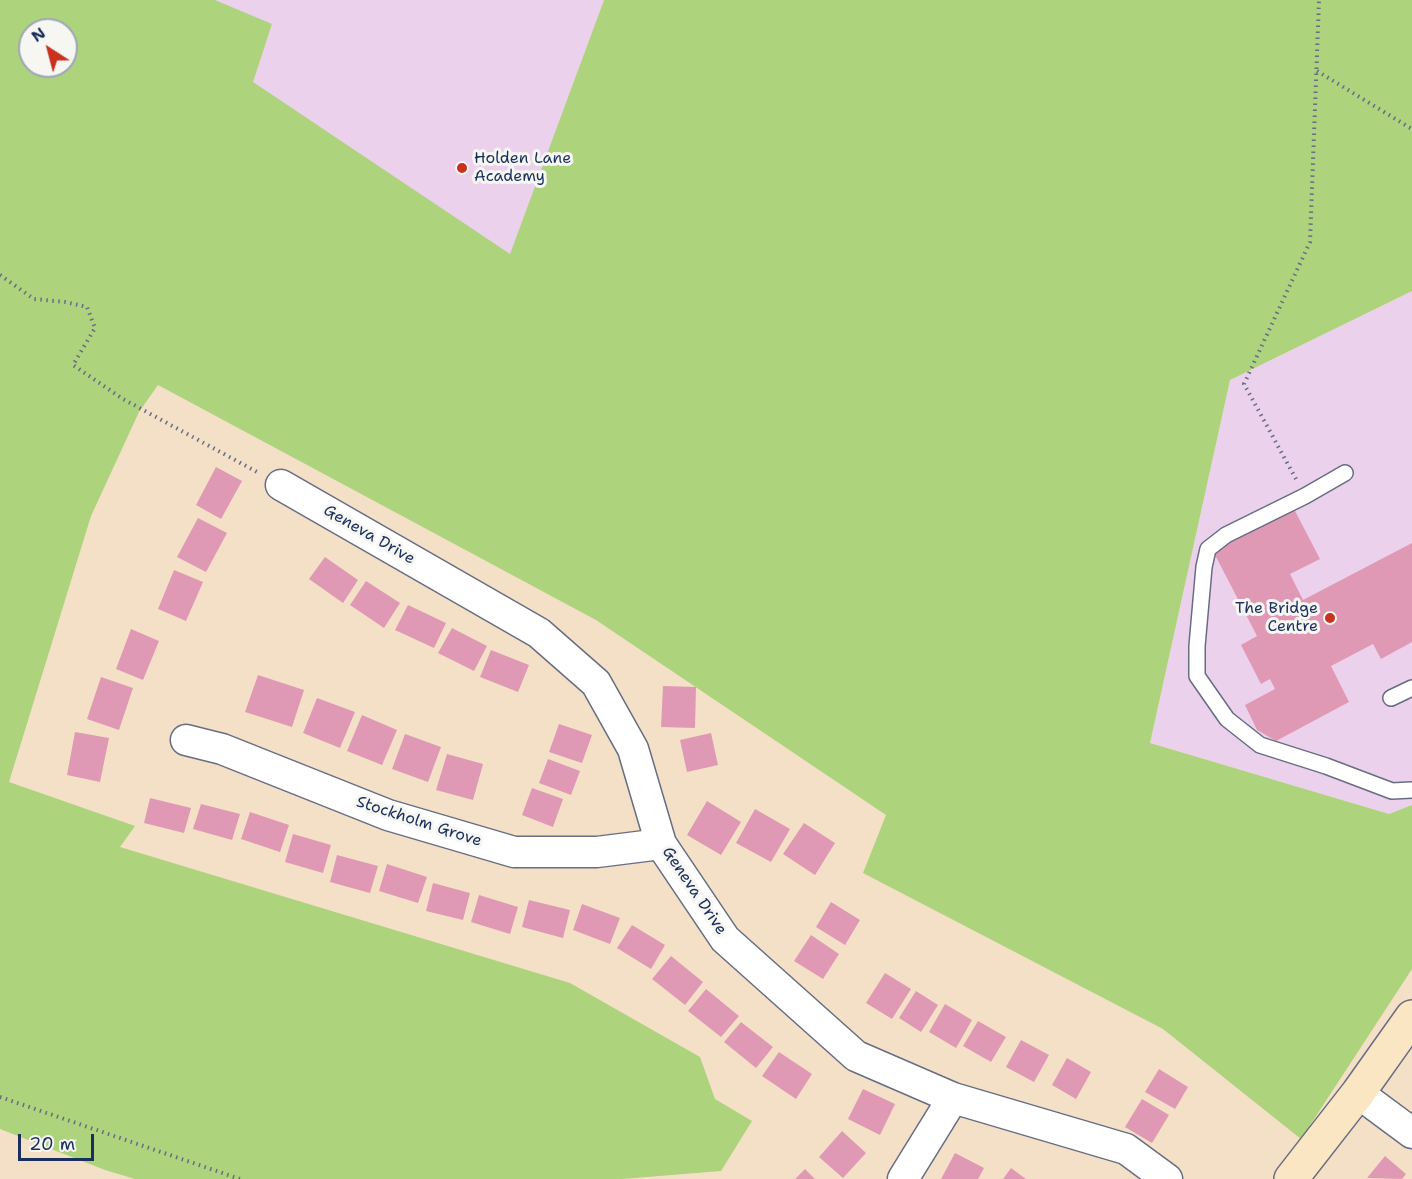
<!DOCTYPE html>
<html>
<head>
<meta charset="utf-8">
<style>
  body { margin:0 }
  #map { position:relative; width:1412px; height:1179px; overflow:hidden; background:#f4e0c7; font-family:"Shantell Sans",sans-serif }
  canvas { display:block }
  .north { position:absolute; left:18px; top:18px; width:60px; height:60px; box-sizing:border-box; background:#f6f6f2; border:2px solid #9ea6b7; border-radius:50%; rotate:324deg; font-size:16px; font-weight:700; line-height:24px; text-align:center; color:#1b2f5e }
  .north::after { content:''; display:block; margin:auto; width:21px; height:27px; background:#c8321e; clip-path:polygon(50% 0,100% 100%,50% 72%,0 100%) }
  .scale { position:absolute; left:18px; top:1134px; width:76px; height:27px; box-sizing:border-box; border:3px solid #1b2f5e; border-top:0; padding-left:8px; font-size:18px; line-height:21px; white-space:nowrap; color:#1b2f5e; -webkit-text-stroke:4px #f6f6f2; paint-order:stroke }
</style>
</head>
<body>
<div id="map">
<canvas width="1412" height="1179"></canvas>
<div class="north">N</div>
<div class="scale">20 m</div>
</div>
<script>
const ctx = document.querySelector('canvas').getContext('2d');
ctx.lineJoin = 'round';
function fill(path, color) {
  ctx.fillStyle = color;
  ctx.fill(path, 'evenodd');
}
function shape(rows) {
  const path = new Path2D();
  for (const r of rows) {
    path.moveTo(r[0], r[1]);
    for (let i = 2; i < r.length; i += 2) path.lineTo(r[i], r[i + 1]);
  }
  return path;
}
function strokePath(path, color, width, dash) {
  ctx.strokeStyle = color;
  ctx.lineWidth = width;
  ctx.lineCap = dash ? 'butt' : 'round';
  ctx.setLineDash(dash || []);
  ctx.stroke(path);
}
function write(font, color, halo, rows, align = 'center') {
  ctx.font = font + ' "Shantell Sans",sans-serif';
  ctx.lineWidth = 6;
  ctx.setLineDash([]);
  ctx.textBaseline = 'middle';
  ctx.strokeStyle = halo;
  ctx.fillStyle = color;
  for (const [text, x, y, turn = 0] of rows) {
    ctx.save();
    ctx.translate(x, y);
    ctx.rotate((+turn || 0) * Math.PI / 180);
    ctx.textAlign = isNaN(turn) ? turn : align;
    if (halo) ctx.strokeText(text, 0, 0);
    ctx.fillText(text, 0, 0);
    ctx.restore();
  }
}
fill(shape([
  [215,0,604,0,510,255,252,82,272,25],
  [1412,291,1412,805,1389,814,1150,743,1230,380]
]), '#ebd1ec');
fill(shape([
  [0,0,215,0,272,24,253,82,510,254,604,0,1412,0,1412,291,1230,380,1150,743,1389,814,1412,805,1412,969,1301,1139,1163,1029,863,873,886,815,596,620,158,385,139,412,91,516,9,782,135,826,120,847,570,983,700,1057,715,1099,752,1121,721,1171,622,1179,135,1179,105,1170,0,1129],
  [30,30,66,30,66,66,30,66]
]), '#add37d');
fill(shape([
  [216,467,242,481,221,519,196,505],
  [1294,509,1320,559,1290,574,1303,600,1412,543,1412,642,1381,659,1373,644,1331,666,1349,702,1276,741,1257,730,1245,705,1275,689,1270,679,1261,684,1241,645,1257,636,1213,551],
  [198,518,227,533,206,572,177,557],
  [325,557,358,580,343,603,309,579],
  [174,570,203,582,186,621,158,609],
  [366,581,400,603,384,628,350,605],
  [408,605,446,623,434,648,395,630],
  [452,628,487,646,474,671,438,653],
  [131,629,159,641,143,680,116,669],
  [491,650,529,665,518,692,480,677],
  [258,675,304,690,292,727,245,712],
  [101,677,133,688,119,730,87,719],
  [663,686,696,687,695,728,661,727],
  [317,698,355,712,340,748,303,733],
  [362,715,397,730,382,765,347,751],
  [559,724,592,735,582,763,549,752],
  [75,732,109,738,100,782,67,775],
  [711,733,718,765,687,772,680,740],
  [405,734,441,747,428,782,392,769],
  [447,754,483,764,473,800,436,790],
  [548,759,580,771,571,795,539,783],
  [532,788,563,799,553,827,522,815],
  [150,798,191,808,184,833,144,823],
  [707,801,741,822,721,855,687,835],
  [201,804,240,814,232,840,193,829],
  [755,809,790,829,771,862,736,843],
  [250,812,289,825,280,852,241,839],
  [804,823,835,843,815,875,783,854],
  [293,834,331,845,323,873,285,862],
  [337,855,378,866,370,893,330,882],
  [387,864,427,877,418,903,379,891],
  [433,883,470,893,463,920,426,911],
  [479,895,518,907,510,934,471,922],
  [529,900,570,910,563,938,522,927],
  [831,902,860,920,845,945,816,927],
  [582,904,620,918,610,944,573,930],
  [632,925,665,945,651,969,617,948],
  [811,935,839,954,823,979,794,961],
  [671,956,703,982,685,1005,652,979],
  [885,973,911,989,892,1019,866,1003],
  [706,989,739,1016,721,1037,688,1011],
  [916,991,938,1005,921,1032,899,1018],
  [945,1004,972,1020,956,1048,929,1032],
  [978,1021,1006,1037,991,1062,963,1046],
  [741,1022,773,1047,756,1068,724,1042],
  [1021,1040,1049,1055,1034,1082,1006,1067],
  [779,1052,812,1074,796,1099,762,1076],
  [1067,1058,1091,1072,1076,1099,1052,1085],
  [1159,1069,1188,1087,1175,1109,1145,1092],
  [863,1089,895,1104,880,1135,848,1119],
  [1142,1099,1169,1115,1152,1143,1125,1127],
  [842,1131,866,1153,843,1178,819,1157],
  [955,1153,984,1168,978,1179,941,1179],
  [1385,1156,1406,1174,1402,1179,1367,1178],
  [1011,1168,1026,1179,1003,1179],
  [805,1169,815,1179,795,1179]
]), '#e099b5');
const lane = shape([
  [1345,473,1305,496,1226,535,1208,549,1204,567,1197,646,1197,676,1227,719,1260,745,1326,766,1392,791,1412,790],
  [1391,698,1412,688]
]);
const street = shape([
  [281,485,539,633,596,683,633,749,661,844,725,939,856,1056,953,1098,1126,1149,1167,1179],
  [186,740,222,749,388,815,514,852,597,852,661,844],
  [1358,1093,1412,1133],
  [903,1179,953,1098]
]);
const secondary = shape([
  [1291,1179,1358,1093,1412,1017]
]);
strokePath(lane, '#676d83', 18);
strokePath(street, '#676d83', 33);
strokePath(secondary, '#676d83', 36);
strokePath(shape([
  [1317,71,1412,129],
  [0,275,34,299,65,302,87,307,95,328,73,365,123,399,257,472],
  [1296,479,1244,384,1310,242,1319,0],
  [0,1097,240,1179]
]), '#676d83', 4, [1.5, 4.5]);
strokePath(lane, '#fff', 15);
strokePath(street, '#fff', 30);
strokePath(secondary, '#fbe6c3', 33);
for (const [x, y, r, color] of [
  [462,168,6,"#c8321e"],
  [1330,618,6,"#c8321e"]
]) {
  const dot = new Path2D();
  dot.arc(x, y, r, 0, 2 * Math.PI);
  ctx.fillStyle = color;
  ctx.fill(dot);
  strokePath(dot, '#f6f6f2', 2);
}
write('16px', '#1b2f5e', '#f6f6f2', [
  ["Holden Lane",474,159],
  ["Academy",474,177],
  ["The Bridge",1318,609,"right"],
  ["Centre",1318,627,"right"]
], 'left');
write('16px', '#1b2f5e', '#f6f6f2', [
  ["Geneva Drive",369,535,30],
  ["Stockholm Grove",419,822,18],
  ["Geneva Drive",694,891,56]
]);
</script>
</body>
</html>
